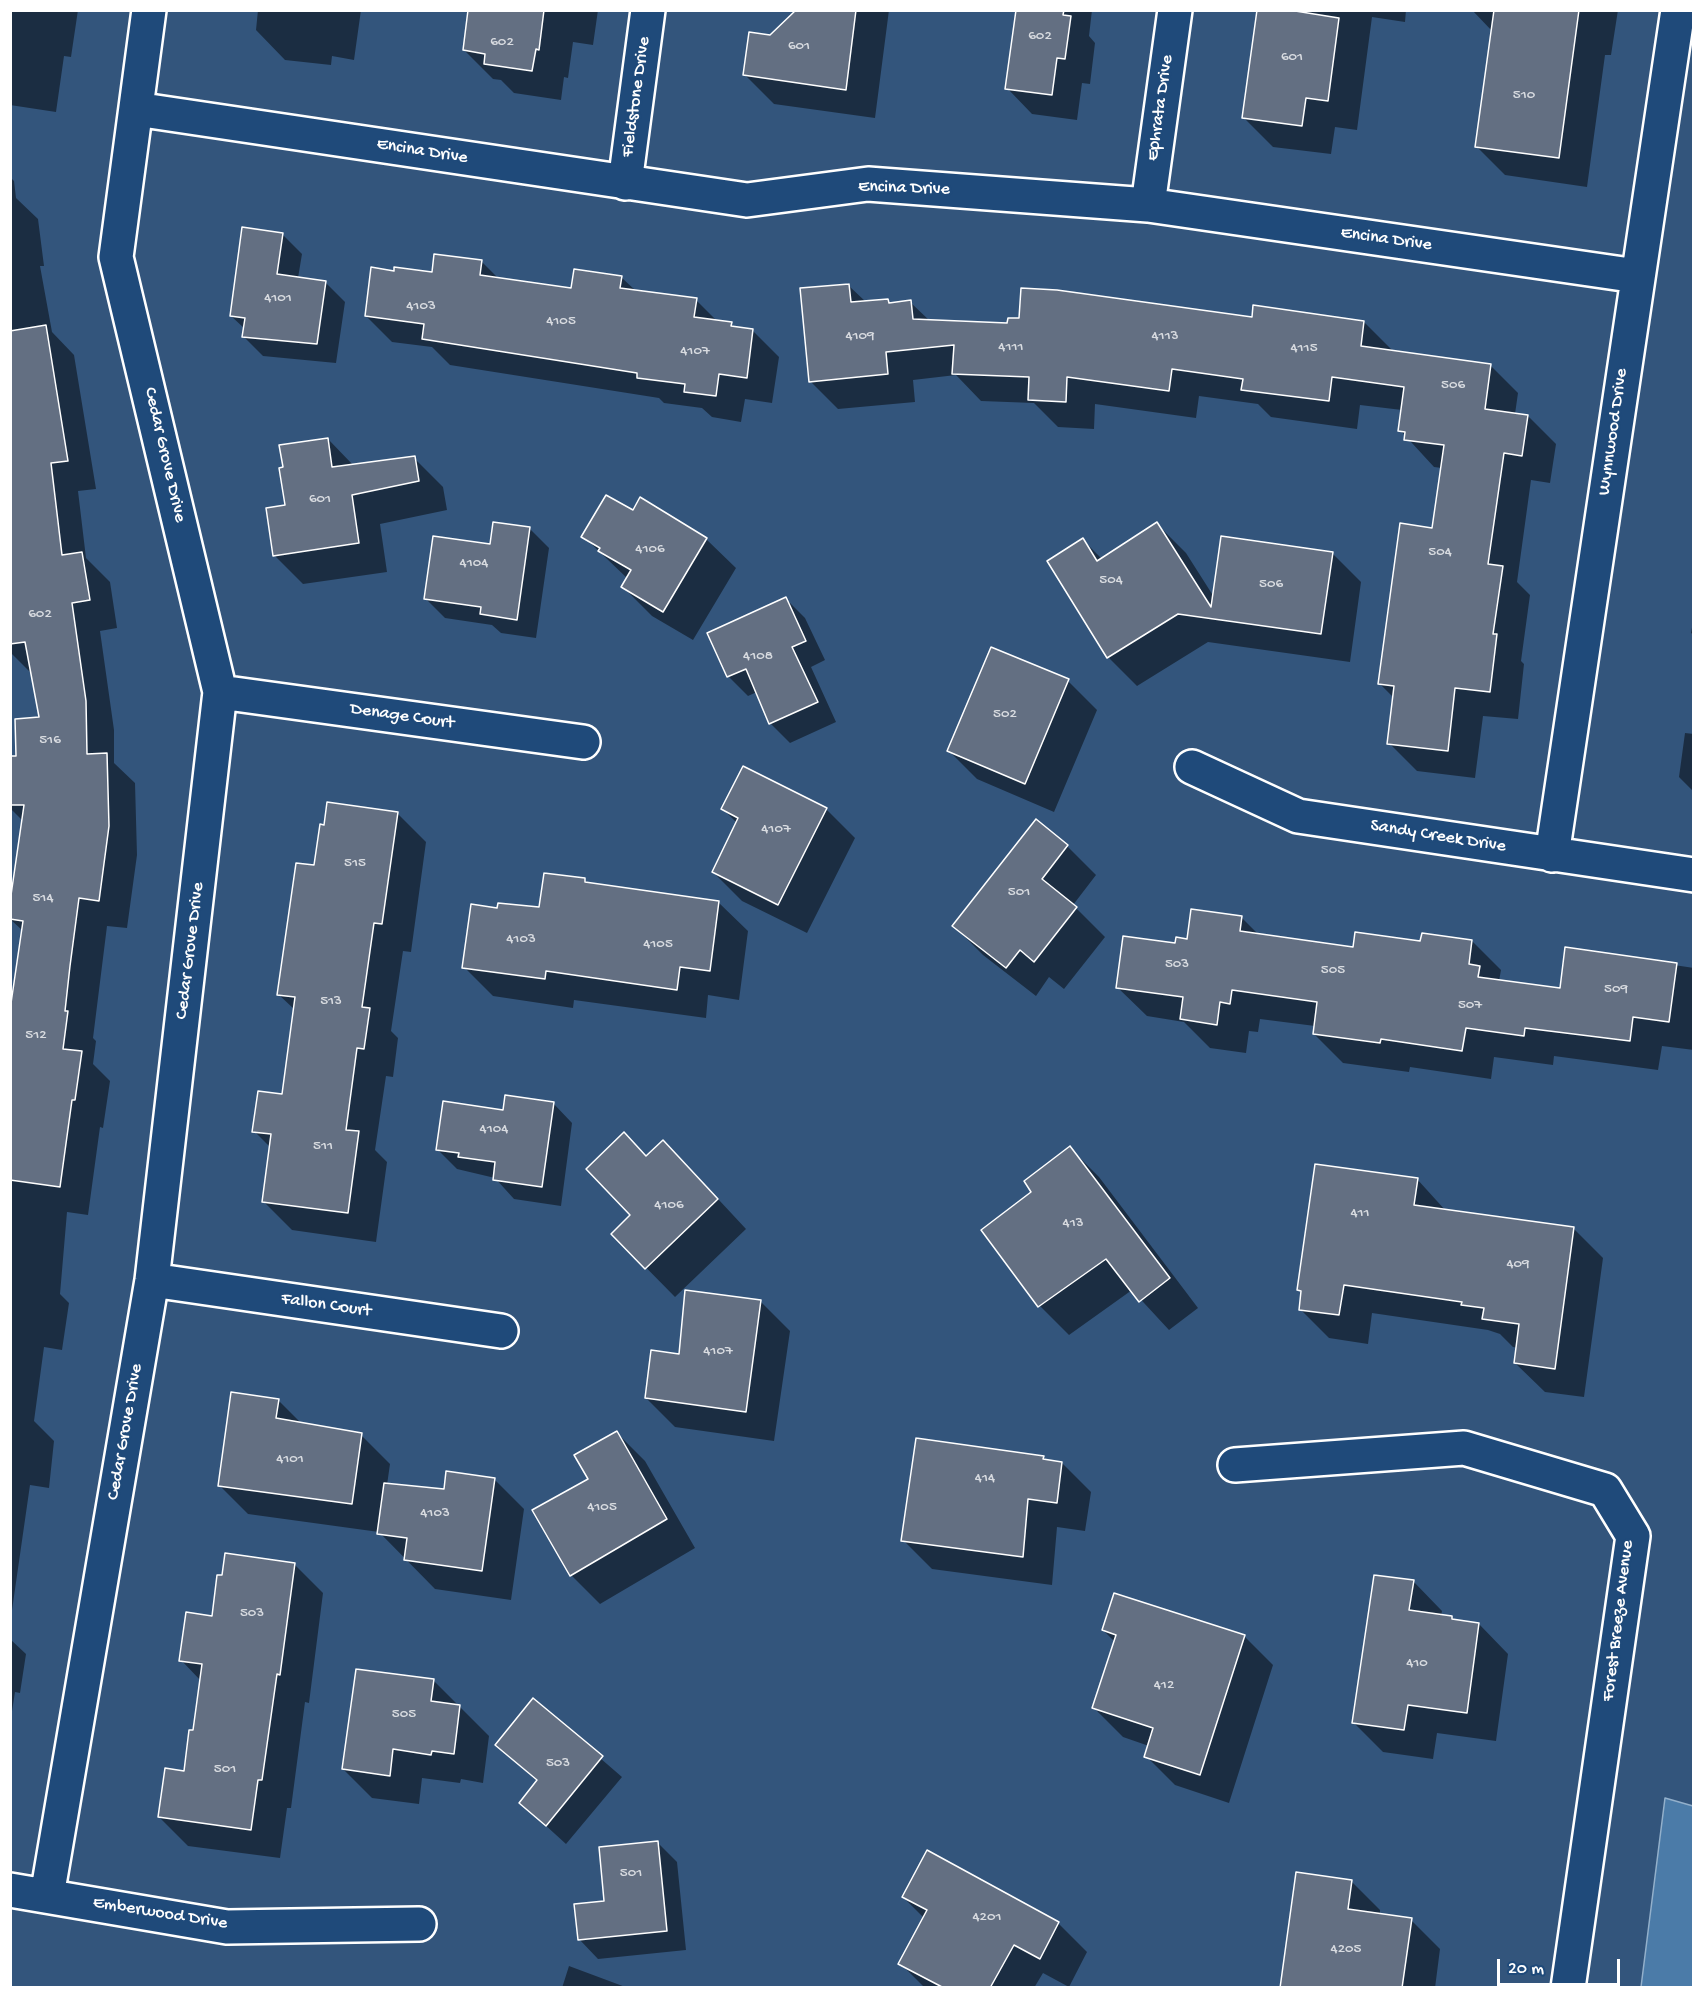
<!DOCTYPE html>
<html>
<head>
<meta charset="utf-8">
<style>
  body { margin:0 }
  #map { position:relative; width:1704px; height:1998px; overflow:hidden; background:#33557c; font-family:"Gochi Hand",sans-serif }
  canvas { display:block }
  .frame { position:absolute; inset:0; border:12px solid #fff; pointer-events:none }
  .scale { position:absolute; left:1497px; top:1959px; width:123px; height:27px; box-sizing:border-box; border:3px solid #fff; border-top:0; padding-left:8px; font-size:18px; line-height:21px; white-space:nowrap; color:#fff; -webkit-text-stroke:4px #1f4a7a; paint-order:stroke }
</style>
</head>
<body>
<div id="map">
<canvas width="1704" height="1998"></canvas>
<div class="frame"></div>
<div class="scale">20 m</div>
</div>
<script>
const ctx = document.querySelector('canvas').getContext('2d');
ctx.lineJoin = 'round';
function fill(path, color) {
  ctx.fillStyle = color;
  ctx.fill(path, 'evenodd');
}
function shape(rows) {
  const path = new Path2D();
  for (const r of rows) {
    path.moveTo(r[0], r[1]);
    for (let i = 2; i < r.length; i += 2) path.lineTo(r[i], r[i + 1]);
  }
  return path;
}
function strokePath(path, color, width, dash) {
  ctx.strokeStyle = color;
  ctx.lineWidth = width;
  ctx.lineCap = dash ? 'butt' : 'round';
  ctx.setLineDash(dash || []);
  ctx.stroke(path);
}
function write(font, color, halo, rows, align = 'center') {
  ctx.font = font + ' "Gochi Hand",sans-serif';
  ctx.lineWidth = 4.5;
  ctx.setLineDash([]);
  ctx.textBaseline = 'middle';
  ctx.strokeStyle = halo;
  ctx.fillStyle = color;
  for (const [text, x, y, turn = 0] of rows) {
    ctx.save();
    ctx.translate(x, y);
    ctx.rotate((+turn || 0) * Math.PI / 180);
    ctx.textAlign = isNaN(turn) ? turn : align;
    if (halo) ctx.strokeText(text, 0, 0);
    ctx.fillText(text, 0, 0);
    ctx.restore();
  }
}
const water = shape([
  [1665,1798,1693,1806,1693,1987,1641,1987,1665,1798]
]);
fill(water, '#4b7ba8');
strokePath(water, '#93b0cb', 1.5);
fill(shape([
  [10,10,78,10,71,57,64,56,56,112,10,105],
  [361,10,354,60,332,56,331,65,285,60,256,30,258,10],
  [470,10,598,10,593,45,573,42,568,78,564,77,561,100,514,93,501,80,493,79,464,50],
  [793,10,889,10,875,118,774,104,745,75,771,37,793,16],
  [1018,10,1092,10,1089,36,1095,43,1090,84,1082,83,1077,120,1032,114,1007,88],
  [1258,10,1406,10,1405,22,1372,17,1357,130,1335,127,1331,154,1273,147,1244,118],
  [1472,10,1618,10,1611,55,1605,55,1587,187,1505,175,1476,146,1492,31],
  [10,177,14,181,16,198,38,219,44,266,40,266,52,332,74,355,96,489,78,491,86,558,110,582,117,628,100,631,114,730,114,763,135,783,137,855,127,928,107,926,93,1038,96,1041,93,1064,110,1081,103,1128,100,1127,88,1215,67,1212,60,1294,69,1303,62,1350,44,1347,34,1421,54,1441,49,1488,30,1485,10,1624,10,1013,23,931,10,919,23,821,10,808,10,758,17,757,41,719,32,674,10,652],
  [282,234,302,254,298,278,325,282,345,302,336,363,263,356,244,337,245,329,231,316],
  [482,262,499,279,572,289,621,277,636,291,696,300,718,322,753,331,779,357,772,403,745,399,741,422,712,417,702,408,664,403,659,398,450,365,432,347,392,342,366,316,395,272,433,274],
  [848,285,866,302,910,302,930,321,1009,325,1253,319,1364,322,1392,350,1490,365,1518,393,1515,414,1528,416,1556,444,1550,483,1531,480,1517,582,1530,595,1521,661,1524,664,1518,719,1483,716,1475,778,1417,771,1389,743,1394,698,1379,683,1433,529,1442,468,1434,467,1400,430,1402,410,1360,405,1357,429,1271,417,1258,404,1199,396,1196,418,1095,404,1094,429,1058,427,1034,403,981,401,956,375,913,380,915,402,838,409,810,381],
  [328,439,354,466,414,458,443,487,447,510,380,524,387,572,303,584,274,555,287,506],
  [641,499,706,539,736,568,693,640,652,616,623,587,628,579,583,536,633,512],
  [1157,524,1186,553,1214,597,1332,553,1361,582,1350,662,1208,642,1137,686,1108,657,1049,561,1083,540,1102,559],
  [529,528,549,548,536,638,501,633,492,625,445,618,426,599,491,546],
  [785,598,805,618,825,660,811,667,836,722,790,743,770,723,757,692,748,696,729,677,709,634],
  [1694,617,1694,635,1691,633],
  [1068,681,1097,710,1054,812,977,779,948,750],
  [1685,733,1694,734,1694,792,1679,777],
  [723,809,826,809,855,838,807,933,742,901,713,872,737,823],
  [397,813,426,842,411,952,403,951,391,1031,398,1038,393,1077,386,1076,375,1150,387,1162,376,1242,292,1230,263,1201,271,1148,254,1131,283,1096,295,1010,278,994,316,867],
  [1067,846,1096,875,1073,905,1105,937,1064,989,1049,977,1036,996,983,955,954,926],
  [584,879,589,884,718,902,748,931,739,1000,708,995,706,1018,574,1000,573,1008,493,996,464,967,498,910,541,908],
  [1241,917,1259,935,1354,948,1472,941,1501,970,1499,981,1561,990,1567,949,1694,968,1694,1050,1662,1046,1658,1070,1554,1056,1553,1065,1494,1057,1491,1079,1410,1067,1409,1072,1343,1063,1314,1034,1315,1026,1260,1019,1258,1032,1249,1031,1246,1053,1210,1048,1184,1022,1147,1016,1117,987,1177,945],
  [553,1103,572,1123,561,1206,514,1199,495,1178,457,1169,438,1150,504,1112],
  [1070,1148,1099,1177,1198,1308,1169,1330,1132,1290,1069,1335,1040,1306,983,1231,1034,1192],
  [647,1157,692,1171,746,1229,675,1297,613,1234,633,1215],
  [1417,1179,1446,1211,1574,1229,1603,1258,1584,1397,1545,1392,1515,1363,1518,1348,1513,1347,1500,1334,1488,1330,1372,1313,1368,1344,1329,1338,1300,1309,1303,1293,1299,1290],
  [761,1302,790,1331,774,1441,675,1427,646,1398,681,1356],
  [278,1400,302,1424,361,1435,390,1464,387,1485,446,1490,494,1479,524,1509,511,1600,435,1589,379,1532,248,1514,219,1485],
  [616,1432,645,1461,695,1548,600,1604,571,1575],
  [1043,1457,1047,1461,1062,1463,1091,1492,1085,1531,1057,1527,1052,1585,932,1569,903,1540],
  [294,1564,323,1593,309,1703,305,1702,291,1808,287,1808,280,1858,188,1846,159,1817,185,1773,201,1681,181,1660,213,1617],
  [1413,1581,1442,1611,1441,1616,1451,1617,1456,1621,1479,1624,1508,1654,1496,1741,1437,1733,1433,1759,1383,1752,1354,1723],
  [1103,1630,1244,1636,1273,1665,1229,1803,1175,1785,1146,1756,1149,1746,1123,1737,1094,1708,1115,1642],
  [10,1639,26,1654,20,1693,15,1692,10,1724],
  [433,1680,489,1736,483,1783,461,1779,460,1783,422,1778,419,1804,372,1798,343,1769],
  [534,1701,622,1777,566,1844,521,1803,538,1782,497,1745],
  [658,1843,677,1862,686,1950,598,1959,579,1939,605,1903],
  [927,1852,1058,1923,1087,1952,1069,1987,1043,1973,1034,1988,925,1988,900,1963,924,1918,903,1897],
  [1351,1881,1380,1910,1380,1915,1411,1920,1440,1949,1435,1988,1282,1988],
  [569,1966,628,1988,562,1988]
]), '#0007');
const building = shape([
  [468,10,544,10,539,50,536,49,532,71,484,64,485,54,463,50,468,10],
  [796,10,856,10,846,90,743,75,749,32,770,35,796,10],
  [1016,10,1064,10,1063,15,1071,16,1065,59,1057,58,1052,95,1005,89,1016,10],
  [1257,10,1289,10,1339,18,1328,101,1306,98,1302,126,1242,118,1257,10],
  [1494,10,1579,10,1559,158,1475,147,1494,10],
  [242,227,283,233,277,274,326,281,317,344,242,337,245,318,230,316,242,227],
  [434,254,482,260,480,275,571,288,574,269,622,276,620,288,697,298,694,317,732,322,731,326,753,329,747,378,719,374,716,396,684,392,685,384,637,378,637,373,422,339,424,324,365,316,371,267,394,271,394,267,432,272,434,254],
  [849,284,851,302,888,299,889,303,911,300,913,319,1007,323,1008,318,1019,318,1021,288,1057,290,1252,317,1253,305,1364,321,1361,346,1491,364,1485,409,1528,415,1522,456,1504,453,1488,564,1503,566,1493,634,1497,634,1490,692,1455,688,1448,751,1387,744,1394,686,1378,684,1400,523,1432,528,1444,445,1404,440,1405,432,1398,431,1404,387,1332,377,1329,401,1241,390,1243,379,1172,369,1169,391,1067,377,1066,402,1028,400,1029,377,952,374,954,345,886,352,888,374,809,382,800,288,849,284],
  [46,325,68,461,51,463,62,555,82,552,90,600,72,603,86,701,87,754,107,753,109,826,99,901,79,898,70,966,65,1011,68,1011,63,1049,82,1051,75,1100,72,1100,60,1187,10,1180,10,1010,23,921,10,919,10,902,24,805,10,805,10,756,16,756,15,719,39,717,25,642,10,644,10,331,46,325],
  [328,438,332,467,415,456,419,481,352,495,359,543,273,556,266,508,285,505,279,468,283,467,279,445,328,438],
  [606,495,633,510,640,497,707,538,663,612,621,587,631,570,598,551,600,548,581,537,606,495],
  [493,522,530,527,517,620,480,614,481,607,424,599,433,536,490,544,493,522],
  [1157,522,1211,607,1221,536,1333,552,1321,634,1178,614,1107,658,1047,561,1083,538,1097,561,1157,522],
  [786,597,806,641,792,647,818,702,769,724,746,669,727,677,707,633,786,597],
  [991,647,1069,679,1025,784,947,751,991,647],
  [743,766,827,808,778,905,712,872,738,818,721,809,743,766],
  [327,802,398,812,382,924,374,923,362,1007,370,1008,364,1049,357,1048,346,1130,359,1131,348,1213,262,1202,271,1134,252,1132,258,1091,282,1094,295,997,277,995,296,863,314,865,320,824,324,825,327,802],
  [1036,819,1068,845,1042,879,1077,907,1034,962,1020,950,1006,968,952,926,1036,819],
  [544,873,585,878,585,882,719,901,710,971,680,967,677,990,546,971,545,979,462,968,471,904,497,908,498,903,539,907,544,873],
  [1191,909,1242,916,1240,931,1353,947,1355,932,1420,941,1422,933,1472,940,1469,964,1480,966,1478,977,1560,988,1565,947,1677,963,1669,1022,1633,1017,1630,1041,1525,1028,1524,1036,1466,1028,1462,1051,1381,1039,1380,1043,1313,1034,1317,1002,1232,990,1230,1004,1220,1002,1217,1025,1180,1019,1183,997,1116,988,1123,936,1175,943,1176,937,1187,939,1191,909],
  [505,1095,554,1102,542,1187,493,1180,495,1162,458,1157,459,1153,436,1150,443,1101,503,1110,505,1095],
  [624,1132,646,1156,663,1140,718,1199,645,1269,611,1234,630,1215,586,1169,624,1132],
  [1070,1146,1170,1278,1139,1302,1106,1259,1038,1307,981,1230,1031,1192,1024,1181,1070,1146],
  [1315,1164,1418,1178,1414,1205,1574,1227,1555,1369,1514,1363,1519,1324,1482,1319,1484,1308,1461,1305,1462,1302,1344,1285,1339,1315,1299,1310,1301,1291,1297,1290,1315,1164],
  [685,1290,761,1300,746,1412,645,1398,651,1350,679,1354,685,1290],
  [231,1392,279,1399,276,1418,362,1433,352,1504,218,1486,231,1392],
  [617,1431,667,1519,570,1576,532,1510,588,1479,574,1455,617,1431],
  [916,1438,1044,1456,1043,1459,1062,1462,1057,1503,1028,1499,1023,1557,901,1541,916,1438],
  [446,1471,495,1478,482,1571,404,1560,407,1538,377,1534,384,1483,444,1489,446,1471],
  [225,1553,295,1563,280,1675,277,1674,262,1780,258,1780,251,1830,158,1817,165,1768,184,1771,189,1730,193,1730,202,1664,179,1661,186,1612,212,1616,217,1575,222,1575,225,1553],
  [1374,1575,1414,1580,1409,1610,1452,1616,1452,1619,1479,1623,1467,1713,1408,1705,1404,1730,1352,1723,1374,1575],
  [1114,1593,1245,1635,1200,1775,1144,1757,1153,1728,1092,1708,1116,1635,1102,1630,1114,1593],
  [356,1669,434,1679,431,1701,460,1705,454,1754,432,1751,431,1755,393,1749,390,1776,342,1769,356,1669],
  [533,1698,603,1756,546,1826,519,1803,537,1780,495,1745,533,1698],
  [658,1841,667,1931,578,1940,574,1904,604,1901,599,1847,658,1841],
  [927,1850,1059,1922,1040,1959,1014,1945,990,1988,944,1988,898,1964,927,1910,902,1897,927,1850],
  [1296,1872,1352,1880,1348,1909,1412,1918,1402,1988,1280,1988,1296,1872]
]);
fill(building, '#636f82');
strokePath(building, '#fff', 1.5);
const minor = shape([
  [136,109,747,200,868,184,1148,205,1637,276],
  [625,183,648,10],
  [1148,205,1175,10],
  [220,692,583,742],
  [1192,767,1298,816,1694,875],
  [1552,855,1678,10],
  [152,1280,501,1331],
  [1235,1465,1464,1448,1605,1490,1633,1536,1568,1988],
  [10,1890,227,1927,419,1924],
  [47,1896,152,1280,220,692,116,257,149,10]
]);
strokePath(minor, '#fff', 38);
strokePath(minor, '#1f4a7a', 33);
write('15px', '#d8dbe0', null, [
  ["602",1040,37],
  ["602",502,43],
  ["601",799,47],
  ["601",1292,58],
  ["510",1524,96],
  ["4101",278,299],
  ["4103",421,307],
  ["4105",561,322],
  ["4109",860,337],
  ["4113",1165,337],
  ["4111",1011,348],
  ["4115",1304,349],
  ["4107",695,352],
  ["506",1453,386],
  ["601",320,500],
  ["4106",650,550],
  ["504",1440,553],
  ["4104",474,564],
  ["504",1111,581],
  ["506",1271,585],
  ["602",40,615],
  ["4108",758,657],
  ["502",1005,715],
  ["516",50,741],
  ["4107",776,830],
  ["515",355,864],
  ["501",1019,893],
  ["514",43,899],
  ["4103",521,940],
  ["4105",658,945],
  ["503",1177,965],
  ["505",1333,971],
  ["509",1616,990],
  ["513",331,1002],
  ["507",1470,1006],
  ["512",36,1036],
  ["4104",494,1130],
  ["511",323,1147],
  ["4106",669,1206],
  ["411",1360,1214],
  ["413",1073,1224],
  ["409",1518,1265],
  ["4107",718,1352],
  ["4101",290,1460],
  ["414",985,1479],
  ["4105",602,1508],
  ["4103",435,1514],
  ["503",252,1614],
  ["410",1417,1664],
  ["412",1164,1686],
  ["505",404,1715],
  ["503",558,1764],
  ["501",225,1770],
  ["501",631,1874],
  ["4201",987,1918],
  ["4205",1346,1950]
]);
write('18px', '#fff', '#1f4a7a', [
  ["Fieldstone Drive",637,97,-82],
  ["Ephrata Drive",1161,108,-82],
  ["Encina Drive",422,152,9],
  ["Encina Drive",904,189,2],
  ["Encina Drive",1386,240,8],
  ["Wynnwood Drive",1614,432,-82],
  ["Cedar Grove Drive",164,455,77],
  ["Denage Court",402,717,8],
  ["Sandy Creek Drive",1438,837,9],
  ["Cedar Grove Drive",191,951,-83],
  ["Fallon Court",326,1306,8],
  ["Cedar Grove Drive",126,1432,-80],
  ["Forest Breeze Avenue",1619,1621,-83],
  ["Emberwood Drive",160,1914,9]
]);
</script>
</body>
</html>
